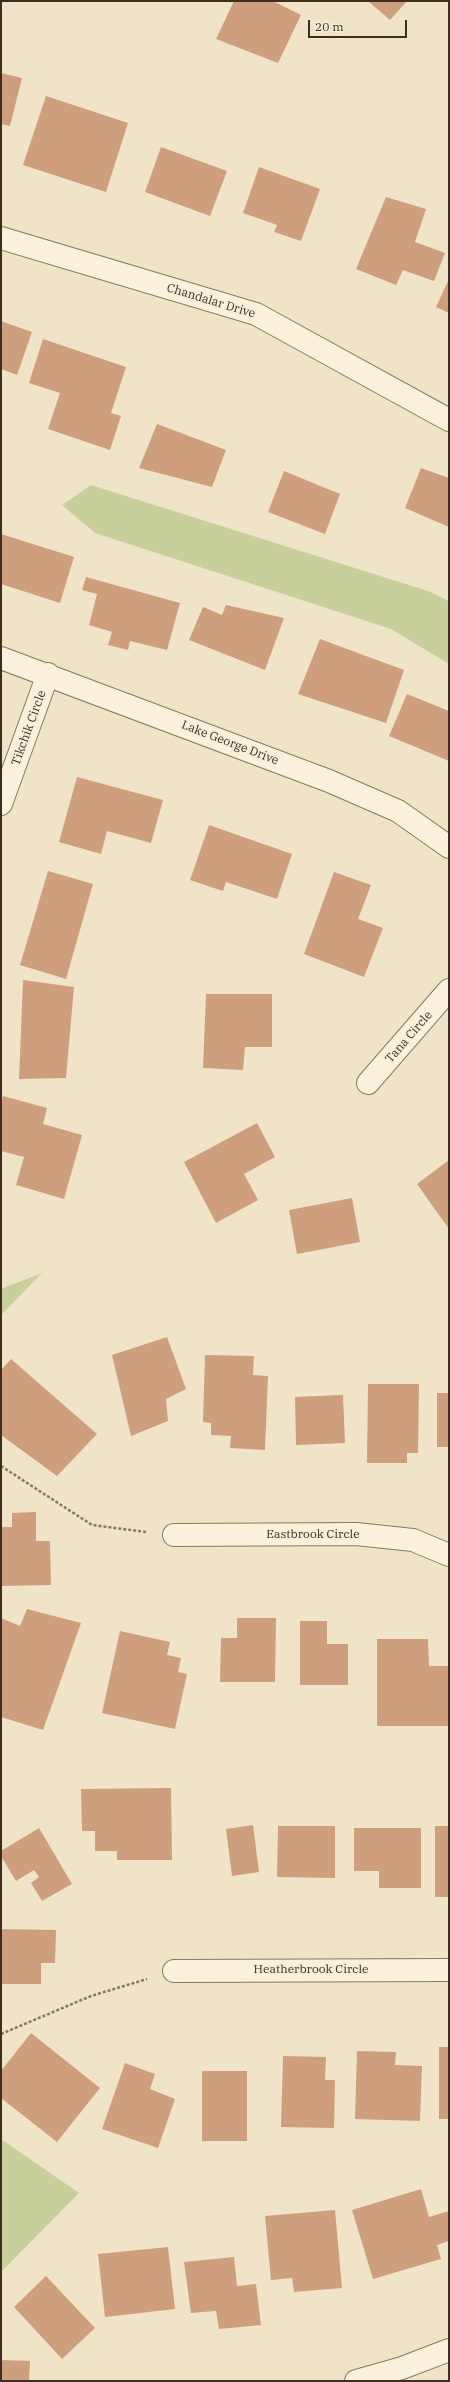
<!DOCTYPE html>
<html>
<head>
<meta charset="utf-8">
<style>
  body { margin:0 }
  #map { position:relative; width:450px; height:2382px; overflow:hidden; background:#f0e4c8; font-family:"IBM Plex Serif",serif }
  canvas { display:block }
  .frame { position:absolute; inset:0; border:2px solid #3d2e20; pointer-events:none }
  .scale { position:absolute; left:308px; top:20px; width:99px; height:18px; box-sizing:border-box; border:2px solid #3d2e20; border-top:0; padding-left:5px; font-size:12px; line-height:14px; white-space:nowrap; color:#3d2e20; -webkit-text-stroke:3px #f7eed8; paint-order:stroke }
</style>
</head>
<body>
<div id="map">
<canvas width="450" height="2382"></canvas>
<div class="frame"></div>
<div class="scale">20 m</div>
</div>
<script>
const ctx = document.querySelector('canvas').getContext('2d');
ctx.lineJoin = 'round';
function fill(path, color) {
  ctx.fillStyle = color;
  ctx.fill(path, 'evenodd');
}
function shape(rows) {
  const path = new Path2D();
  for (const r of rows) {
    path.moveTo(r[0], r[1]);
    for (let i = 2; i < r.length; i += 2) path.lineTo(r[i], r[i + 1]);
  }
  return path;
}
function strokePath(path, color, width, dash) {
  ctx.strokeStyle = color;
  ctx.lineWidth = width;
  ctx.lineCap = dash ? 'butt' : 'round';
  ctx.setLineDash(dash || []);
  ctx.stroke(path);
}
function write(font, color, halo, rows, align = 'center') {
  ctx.font = font + ' "IBM Plex Serif",serif';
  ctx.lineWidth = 3.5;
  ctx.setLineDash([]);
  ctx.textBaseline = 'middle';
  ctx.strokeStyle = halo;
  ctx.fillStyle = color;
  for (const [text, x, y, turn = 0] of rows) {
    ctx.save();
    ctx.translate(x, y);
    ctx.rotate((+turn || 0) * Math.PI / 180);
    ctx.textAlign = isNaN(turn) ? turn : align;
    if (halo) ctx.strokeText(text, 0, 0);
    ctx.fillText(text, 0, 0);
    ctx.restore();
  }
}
fill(shape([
  [91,485,428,591,449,601,449,664,391,629,95,533,62,505],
  [42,1273,1,1315,1,1289],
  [1,2139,79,2193,1,2272]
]), '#c9cf9b');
fill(shape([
  [234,1,273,1,301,15,278,63,216,39],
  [368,1,407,1,390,20],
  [1,73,22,78,10,126,1,124],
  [46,96,128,123,106,192,23,165],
  [161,147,227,171,210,216,145,192],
  [259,167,320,189,301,241,274,232,277,225,243,213],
  [386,197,426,209,415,242,445,253,434,281,403,270,396,285,356,269],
  [449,279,449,313,436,307],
  [1,321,32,332,17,375,1,369],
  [43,339,126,367,111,413,121,416,110,450,48,429,60,393,29,383],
  [157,424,226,450,212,487,139,468],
  [421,468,449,478,449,527,405,508],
  [284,471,340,494,325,534,268,512],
  [1,534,74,557,60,603,1,584],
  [86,577,180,603,167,650,130,641,128,650,108,645,112,632,89,625,97,594,82,590],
  [226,605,284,618,265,670,189,640,203,607,222,615],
  [320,639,404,670,386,723,298,694],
  [407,694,449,711,449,761,389,736],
  [77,777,163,800,151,843,107,831,101,854,59,842],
  [209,825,292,854,277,899,226,882,223,891,190,880],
  [48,871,93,884,66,979,20,965],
  [334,872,371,885,358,919,383,928,364,977,304,954],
  [23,980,74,987,66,1078,19,1079],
  [206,994,272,994,272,1047,245,1047,243,1070,203,1068],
  [3,1096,47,1108,43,1124,82,1135,64,1199,16,1185,24,1157,1,1151,1,1104],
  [257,1123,275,1157,244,1174,258,1200,216,1223,184,1162],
  [449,1160,449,1229,417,1184],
  [352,1198,360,1242,297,1254,289,1210],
  [167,1337,186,1389,166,1399,168,1421,131,1436,112,1355],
  [205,1355,254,1356,253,1375,268,1376,265,1450,230,1448,231,1436,211,1435,211,1423,203,1422],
  [11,1359,97,1434,57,1476,1,1435,1,1370],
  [368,1384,419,1384,418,1453,407,1453,407,1463,367,1463],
  [437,1393,449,1393,449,1447,437,1447],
  [343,1395,345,1443,296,1445,295,1397],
  [36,1512,36,1541,50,1541,51,1585,1,1586,1,1527,12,1527,12,1513],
  [27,1609,81,1623,43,1730,1,1717,1,1618,20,1626],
  [237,1618,276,1618,275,1682,220,1682,221,1638,237,1638],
  [300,1621,327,1621,327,1644,348,1644,348,1685,300,1685],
  [120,1631,170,1642,167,1655,181,1658,178,1672,187,1674,175,1729,102,1713],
  [377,1639,428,1639,429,1666,449,1666,449,1726,377,1726],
  [171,1788,172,1860,117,1860,117,1851,95,1851,95,1831,82,1831,81,1789],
  [253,1825,259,1872,232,1876,226,1829],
  [278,1826,335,1826,335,1878,277,1877],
  [435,1826,449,1826,449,1897,435,1897],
  [39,1828,72,1884,42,1901,31,1883,39,1877,34,1870,16,1881,1,1856,1,1851],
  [354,1828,421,1828,421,1888,379,1888,379,1871,354,1871],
  [1,1929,56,1930,55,1963,41,1963,41,1984,1,1984],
  [31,2033,100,2088,57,2142,1,2098,1,2071],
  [439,2047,449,2047,449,2119,439,2119],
  [357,2051,396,2052,395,2065,422,2066,420,2121,355,2119],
  [283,2056,326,2057,325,2080,335,2080,334,2128,281,2127],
  [125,2063,155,2074,150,2089,175,2099,158,2148,102,2129],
  [202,2071,247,2071,247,2141,202,2141],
  [421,2189,429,2217,449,2211,449,2241,437,2245,441,2259,373,2279,352,2210],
  [335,2210,342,2288,294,2292,292,2278,271,2280,265,2216],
  [168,2247,175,2309,105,2317,98,2254],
  [234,2257,237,2286,256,2284,261,2325,219,2329,216,2311,191,2313,184,2262],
  [46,2276,95,2328,62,2359,14,2307],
  [1,2360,30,2361,29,2381,1,2381]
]), '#cf9f7d');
const minor = shape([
  [1,238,256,314,449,420],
  [1,658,329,781,398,811,449,847],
  [1,804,48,674],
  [368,1083,449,990],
  [174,1535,356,1534,413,1540,449,1555],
  [174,1971,449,1970],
  [356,2381,402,2368,449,2350]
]);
strokePath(minor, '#8d765c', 24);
strokePath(shape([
  [1,1466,92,1525,146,1532],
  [1,2034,91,1996,147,1979]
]), '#8d765c', 2.5, [3, 2]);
strokePath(minor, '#faf1dc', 22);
write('12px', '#3d2e20', '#f7eed8', [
  ["Chandalar Drive",211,301,17],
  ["Tikchik Circle",29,728,-70],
  ["Lake George Drive",230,743,21],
  ["Tana Circle",409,1037,-49],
  ["Eastbrook Circle",313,1535],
  ["Heatherbrook Circle",311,1970]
]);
</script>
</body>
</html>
